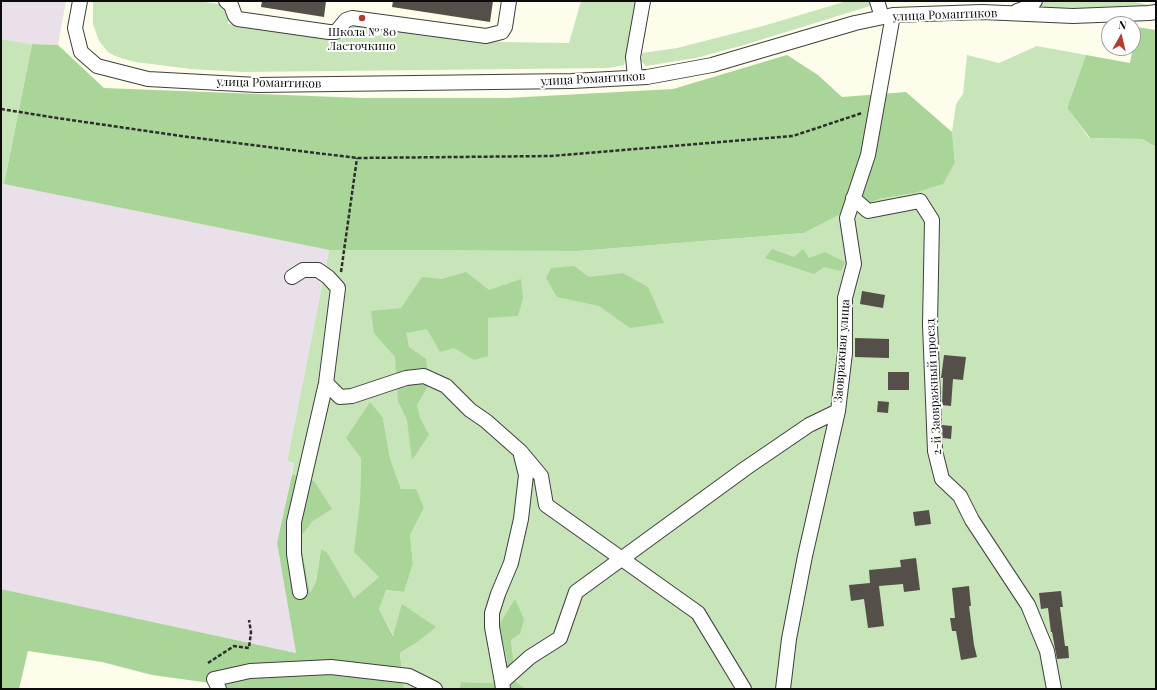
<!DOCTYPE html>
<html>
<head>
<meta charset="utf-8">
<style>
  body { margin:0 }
  #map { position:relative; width:1157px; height:690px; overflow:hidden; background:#fefdec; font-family:"Playfair Display",serif }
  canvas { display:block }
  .frame { position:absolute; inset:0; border:2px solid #0c0c0c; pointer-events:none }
  .north { position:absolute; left:1101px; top:16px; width:40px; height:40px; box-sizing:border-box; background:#fff; border:1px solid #9e9e9e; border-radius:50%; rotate:8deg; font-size:11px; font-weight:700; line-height:16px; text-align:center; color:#0c0c0c }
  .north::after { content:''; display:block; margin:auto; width:14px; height:18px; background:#b13d2f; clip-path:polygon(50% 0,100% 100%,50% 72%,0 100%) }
</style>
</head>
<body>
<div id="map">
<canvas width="1157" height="690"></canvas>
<div class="frame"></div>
<div class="north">N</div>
</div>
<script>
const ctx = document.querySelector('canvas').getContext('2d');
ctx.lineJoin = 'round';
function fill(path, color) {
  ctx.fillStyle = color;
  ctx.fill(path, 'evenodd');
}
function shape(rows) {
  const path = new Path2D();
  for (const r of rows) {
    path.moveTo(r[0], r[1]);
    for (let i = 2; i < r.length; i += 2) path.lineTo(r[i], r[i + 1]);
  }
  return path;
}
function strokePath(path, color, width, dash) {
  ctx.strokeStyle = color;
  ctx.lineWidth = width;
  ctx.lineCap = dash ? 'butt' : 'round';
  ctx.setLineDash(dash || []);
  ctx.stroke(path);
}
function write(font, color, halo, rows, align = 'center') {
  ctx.font = font + ' "Playfair Display",serif';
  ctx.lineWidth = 4;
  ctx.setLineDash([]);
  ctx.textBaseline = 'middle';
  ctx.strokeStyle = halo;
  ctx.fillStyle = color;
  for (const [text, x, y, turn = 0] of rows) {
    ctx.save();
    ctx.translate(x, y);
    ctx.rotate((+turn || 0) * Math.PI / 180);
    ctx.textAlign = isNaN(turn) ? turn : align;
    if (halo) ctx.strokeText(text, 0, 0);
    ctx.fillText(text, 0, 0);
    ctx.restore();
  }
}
fill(shape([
  [1,1,66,1,58,45,32,44,1,39],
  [1,183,329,250,287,461,294,463,277,543,296,653,1,589]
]), '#eae0ea');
fill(shape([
  [93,1,199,1,218,4,222,4,228,14,228,24,342,39,343,34,351,24,502,42,569,43,581,1,636,1,624,65,609,68,244,72,191,69,135,62,124,59,115,56,108,52,99,41,93,24],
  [847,1,869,1,870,6,744,45,696,58,646,66,641,61,642,53,677,48,763,26],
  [1044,1,1130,1,1155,6,1147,8,1045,12,1040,5],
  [1,39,32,44,4,184,1,183],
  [1037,46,1086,55,1067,108,1089,138,1142,139,1156,147,1156,689,526,689,516,682,511,640,520,634,499,625,507,660,492,683,461,682,459,689,404,689,400,653,416,643,394,637,379,609,385,590,404,592,413,564,410,535,424,508,401,489,390,458,383,418,361,458,360,501,379,577,354,598,327,552,321,549,316,582,310,594,300,538,313,521,314,481,292,474,294,463,287,461,329,250,579,251,804,233,841,214,879,199,914,193,955,162,952,132,956,104,963,94,967,55,999,63]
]), '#c8e5b9');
fill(shape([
  [1137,27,1156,30,1156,147,1142,139,1090,138,1067,108,1086,55,1130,63],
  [32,44,58,45,104,88,363,98,507,98,673,89,787,55,818,75,842,97,906,92,952,132,955,162,943,184,914,193,879,199,841,214,804,233,579,251,329,250,4,184],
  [772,249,794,257,803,249,809,258,825,252,845,262,841,271,824,267,814,274,765,258],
  [574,266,589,277,623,273,648,287,664,323,630,328,599,306,557,297,546,278,551,268],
  [466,272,489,290,521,279,523,298,518,316,488,318,488,356,474,360,454,348,440,352,427,329,406,333,409,347,426,359,429,384,417,405,420,418,429,435,412,460,407,420,398,401,395,357,374,333,371,311,401,308,422,277,442,279],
  [370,402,383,418,390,458,401,489,416,489,424,508,410,535,413,564,404,592,386,590,379,609,393,636,402,604,436,627,416,643,400,653,404,689,217,689,210,683,152,675,102,662,28,651,19,689,1,689,1,589,296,653,277,543,292,474,314,481,332,509,313,521,300,538,310,593,316,582,321,549,327,552,354,598,379,577,354,552,360,501,361,458,346,438],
  [515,599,524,619,520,634,511,640,516,682,526,689,459,689,461,682,492,683,507,660,499,625]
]), '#aad599');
fill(shape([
  [262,1,326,1,324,17,261,7],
  [393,1,493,1,490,22,392,7],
  [862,291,885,295,883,308,860,304],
  [855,338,889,339,889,358,855,357],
  [944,355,966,357,963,380,953,379,951,406,942,405,943,378,941,378],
  [888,372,909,372,909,390,888,390],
  [878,401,889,402,888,413,877,412],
  [942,425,952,426,951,439,943,438],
  [929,510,931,524,915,526,913,512],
  [916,558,920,590,904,592,903,584,879,586,884,626,868,628,864,599,851,601,849,585,870,583,869,570,901,567,900,560],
  [969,586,971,606,969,606,974,645,977,657,961,660,956,631,952,631,950,618,955,618,952,588],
  [1061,591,1063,607,1060,607,1065,646,1068,646,1069,658,1057,659,1052,632,1051,632,1048,608,1041,609,1039,593]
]), '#544f49');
const minor = shape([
  [80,1,75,28,81,52,97,66,148,79,257,85,572,81,647,77,712,65,855,23,893,15,982,12,1073,16,1149,13,1156,12],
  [226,1,231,5,235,16,238,19,329,32,336,32,346,20,352,18,486,36,502,32,505,27,509,1],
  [877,1,882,17],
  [1017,11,1031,6,1035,1],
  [635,77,633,57,643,1],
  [853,198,868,211,920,201,932,220,930,325,935,451,942,479,960,496,972,520,1028,605,1047,651,1054,689],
  [292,277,303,270,318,270,328,277,338,288,326,383,294,522,294,554,300,592],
  [326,383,340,397,352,396,406,378,424,376,446,386,470,410,486,421,521,452,541,476,546,505,698,613,744,689],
  [502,682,492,627,492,613,498,594,511,563,521,519,526,475,521,455],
  [219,689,214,679,250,671,331,667,409,676,435,689],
  [503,689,502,682,530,657,560,638,576,592,746,468,809,425,838,411],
  [783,689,789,639,805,556,838,411,845,353,845,298,854,264,847,218,868,155,893,15]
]);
strokePath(minor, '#3f3f3f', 16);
strokePath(shape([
  [1,109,57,118,188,137,357,158,551,156,793,136,862,113],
  [341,272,357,158],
  [208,663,234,646,249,648,251,632,249,620]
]), '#2e2e2e', 2.5, [4, 2]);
strokePath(minor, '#fff', 14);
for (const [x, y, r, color] of [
  [362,18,4,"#b13d2f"]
]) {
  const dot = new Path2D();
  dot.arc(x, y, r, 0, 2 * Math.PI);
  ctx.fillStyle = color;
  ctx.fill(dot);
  strokePath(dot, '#fff', 1.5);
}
write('12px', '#0c0c0c', '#fff', [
  ["улица Романтиков",945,15,-2],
  ["улица Романтиков",593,79,-3],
  ["улица Романтиков",269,83,1],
  ["Заовражная улица",842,351,-86],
  ["2-й Заовражный проезд",934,387,-93]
]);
write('12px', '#0c0c0c', '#fff', [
  ["Школа № 80",362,32],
  ["Ласточкино",362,46]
]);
</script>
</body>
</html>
